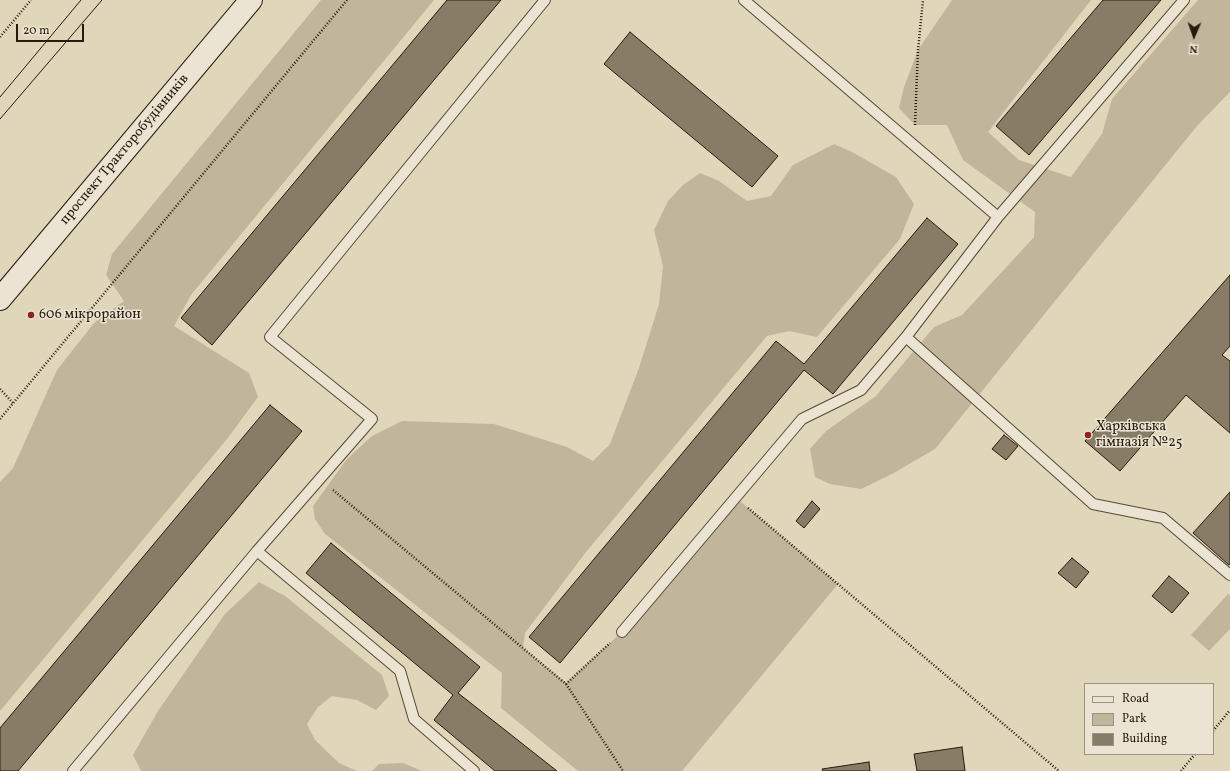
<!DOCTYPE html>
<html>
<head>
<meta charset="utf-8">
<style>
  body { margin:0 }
  #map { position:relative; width:1230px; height:771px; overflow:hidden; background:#e0d6b9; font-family:Vollkorn,serif }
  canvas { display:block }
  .legend { position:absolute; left:1084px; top:683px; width:130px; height:72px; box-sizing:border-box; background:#ebe4d2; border:1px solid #9d9384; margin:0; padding:5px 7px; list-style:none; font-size:12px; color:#291a0e }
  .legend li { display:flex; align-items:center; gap:8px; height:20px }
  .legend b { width:20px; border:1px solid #9d9384 }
  .north { position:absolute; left:1174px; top:16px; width:40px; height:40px; -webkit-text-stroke:3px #ebe4d2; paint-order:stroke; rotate:182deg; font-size:11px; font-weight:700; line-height:16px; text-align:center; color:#291a0e }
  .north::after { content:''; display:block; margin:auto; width:14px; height:18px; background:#291a0e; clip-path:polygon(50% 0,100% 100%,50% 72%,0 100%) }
  .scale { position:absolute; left:16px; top:24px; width:68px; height:18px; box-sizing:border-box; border:2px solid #291a0e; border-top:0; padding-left:5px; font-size:12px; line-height:14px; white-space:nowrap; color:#291a0e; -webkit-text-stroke:3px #ebe4d2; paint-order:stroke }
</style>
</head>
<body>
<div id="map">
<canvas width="1230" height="771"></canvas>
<ul class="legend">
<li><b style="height:5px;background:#ebe4d2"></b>Road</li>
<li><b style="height:11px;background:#c1b69c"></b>Park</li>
<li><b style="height:11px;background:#887c67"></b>Building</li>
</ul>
<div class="north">N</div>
<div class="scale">20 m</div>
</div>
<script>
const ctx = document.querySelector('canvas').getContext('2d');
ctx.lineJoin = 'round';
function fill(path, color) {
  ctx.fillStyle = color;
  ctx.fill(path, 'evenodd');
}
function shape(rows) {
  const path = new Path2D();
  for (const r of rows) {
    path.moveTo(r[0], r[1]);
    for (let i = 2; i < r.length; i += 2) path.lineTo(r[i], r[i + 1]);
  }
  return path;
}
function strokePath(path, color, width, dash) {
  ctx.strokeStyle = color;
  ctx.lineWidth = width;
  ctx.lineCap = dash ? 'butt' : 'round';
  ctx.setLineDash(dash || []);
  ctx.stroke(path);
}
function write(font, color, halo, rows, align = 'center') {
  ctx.font = font + ' Vollkorn,serif';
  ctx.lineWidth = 3;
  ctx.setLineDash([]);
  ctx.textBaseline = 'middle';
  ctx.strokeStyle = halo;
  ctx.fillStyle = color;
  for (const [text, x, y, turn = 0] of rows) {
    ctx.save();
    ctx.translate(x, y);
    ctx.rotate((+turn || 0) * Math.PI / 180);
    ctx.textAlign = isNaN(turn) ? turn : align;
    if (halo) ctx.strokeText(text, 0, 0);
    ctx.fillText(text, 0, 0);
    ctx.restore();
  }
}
fill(shape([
  [321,0,434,0,191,295,174,326,249,373,258,397,227,439,0,711,0,482,13,468,57,370,94,323,124,301,106,275,112,254],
  [952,0,1091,0,988,132,1019,160,1071,177,1102,134,1112,99,1198,0,1230,0,1230,92,1197,126,935,449,892,474,861,489,830,484,815,477,810,449,826,431,876,396,934,327,962,315,1034,237,1035,212,963,160,947,125,915,125,899,108,904,87,918,50],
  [834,144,852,152,896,177,914,204,900,239,817,337,789,331,767,336,586,552,525,633,523,648,566,683,622,632,735,497,838,584,682,771,578,771,501,708,502,673,325,534,315,519,313,506,347,459,372,436,402,421,494,424,567,447,593,461,610,444,639,368,659,304,663,266,654,230,668,201,683,185,700,173,719,181,747,201,771,196,793,165],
  [259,582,285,596,382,675,389,696,376,710,357,700,332,696,318,707,307,724,315,740,339,763,357,771,141,771,133,755,158,711,225,614],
  [1228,594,1230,596,1230,629,1209,651,1191,635],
  [403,763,422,771,372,771,379,764]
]), '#c1b69c');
const building = shape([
  [447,0,501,0,212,345,181,318,447,0],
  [1103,0,1161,0,1029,155,996,126,1103,0],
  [630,32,778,156,752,187,604,64,630,32],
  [927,218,958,244,833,394,804,370,560,663,529,637,776,341,804,364,927,218],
  [1230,275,1230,346,1222,355,1230,361,1230,433,1186,395,1120,471,1085,441,1230,275],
  [270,405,302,431,18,771,0,771,0,728,270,405],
  [1004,435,1018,446,1006,460,992,449,1004,435],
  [1230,492,1230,564,1229,565,1193,533,1230,492],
  [812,501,820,509,804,528,796,521,812,501],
  [331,543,480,667,458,693,557,771,495,771,434,720,453,695,306,573,331,543],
  [1072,558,1089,572,1076,588,1058,573,1072,558],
  [1169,576,1189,593,1172,613,1152,596,1169,576],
  [962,747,965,771,917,771,914,754,962,747],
  [869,762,870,771,823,771,822,769,869,762]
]);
fill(building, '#887c67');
strokePath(building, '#291a0e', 1);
const lane = shape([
  [744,0,998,217,906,337,1093,504,1163,518,1230,575],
  [998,217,1184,0],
  [257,551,372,419,270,337,545,0],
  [622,632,802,419,861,390,906,337],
  [73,771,257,551,400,671,414,719,474,771]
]);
const secondary = shape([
  [0,299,251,0]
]);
strokePath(lane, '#574939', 12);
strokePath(secondary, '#291a0e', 24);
strokePath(shape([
  [0,37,31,0],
  [915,125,918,50,923,0],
  [0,389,13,403],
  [0,419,347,0],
  [333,490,566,684,610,643],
  [748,508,1059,771],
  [566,684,623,771],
  [1213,731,1230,710],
  [1181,771,1195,754]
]), '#291a0e', 2.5, [1, 2]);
strokePath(lane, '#ebe4d2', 10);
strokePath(secondary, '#ebe4d2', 22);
strokePath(shape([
  [0,97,81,0],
  [0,119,102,0]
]), '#291a0e', 1);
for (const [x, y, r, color] of [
  [31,315,4,"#8f2418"],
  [1088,435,4,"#8f2418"]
]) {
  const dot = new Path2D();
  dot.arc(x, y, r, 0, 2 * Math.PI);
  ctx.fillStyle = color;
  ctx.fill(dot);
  strokePath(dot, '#ebe4d2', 1.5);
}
write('14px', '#291a0e', '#ebe4d2', [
  ["проспект Тракторобудівників",125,150,-50]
]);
write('14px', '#291a0e', '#ebe4d2', [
  ["606 мікрорайон",39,315],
  ["Харківська",1096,427],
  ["гімназія №25",1096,443]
], 'left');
</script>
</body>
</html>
